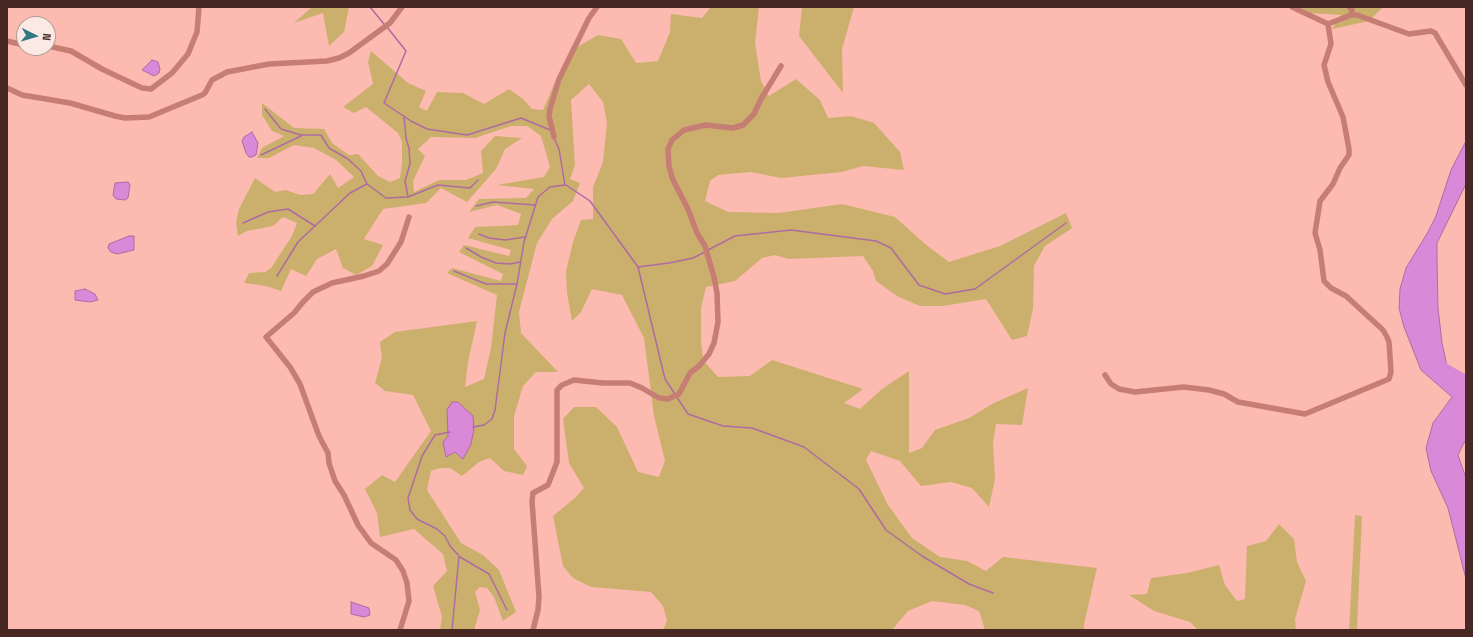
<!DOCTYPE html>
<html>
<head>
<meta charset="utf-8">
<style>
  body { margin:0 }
  #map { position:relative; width:1473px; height:637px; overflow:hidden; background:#fdbab0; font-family:"Space Grotesk",sans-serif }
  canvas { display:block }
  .frame { position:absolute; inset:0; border:8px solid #482824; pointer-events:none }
  .north { position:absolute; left:16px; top:16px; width:40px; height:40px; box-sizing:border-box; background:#fbe9e6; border:1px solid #b39c98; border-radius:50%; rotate:95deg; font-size:11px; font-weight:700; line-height:16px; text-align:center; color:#482824 }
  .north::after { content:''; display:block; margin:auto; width:14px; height:18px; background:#317882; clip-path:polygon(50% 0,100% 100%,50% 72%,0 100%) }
</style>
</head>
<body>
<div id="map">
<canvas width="1473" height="637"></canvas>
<div class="frame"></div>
<div class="north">N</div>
</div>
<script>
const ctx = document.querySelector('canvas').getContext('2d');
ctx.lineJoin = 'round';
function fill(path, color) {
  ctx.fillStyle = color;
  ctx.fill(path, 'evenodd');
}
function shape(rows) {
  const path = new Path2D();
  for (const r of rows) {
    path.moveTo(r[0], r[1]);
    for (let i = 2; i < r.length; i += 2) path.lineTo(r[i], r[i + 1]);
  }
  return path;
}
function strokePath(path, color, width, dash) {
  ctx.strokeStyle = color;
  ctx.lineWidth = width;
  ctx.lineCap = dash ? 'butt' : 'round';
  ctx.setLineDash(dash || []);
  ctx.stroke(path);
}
fill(shape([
  [312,7,349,7,344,32,329,46,323,13,294,23],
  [711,7,759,7,755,43,761,81,769,96,796,79,820,100,828,118,851,116,874,123,900,152,904,170,863,166,842,172,781,178,751,172,718,175,710,181,705,201,728,212,779,213,842,204,895,217,925,244,949,262,1000,246,1066,213,1072,228,1045,246,1034,266,1033,309,1027,336,1012,340,986,299,943,306,920,306,897,296,876,281,873,271,863,256,789,259,775,255,762,258,735,281,706,287,701,308,701,340,703,360,718,377,750,376,772,360,863,389,844,403,860,409,882,389,909,371,909,453,922,448,935,430,969,418,992,404,1028,388,1022,425,996,424,993,443,995,479,989,507,972,488,951,482,921,486,900,461,871,451,866,460,888,505,912,538,940,557,967,561,986,571,1003,557,1097,568,1084,624,1084,630,985,630,979,611,965,605,932,601,908,611,892,630,663,630,667,621,663,606,651,592,591,587,573,578,563,566,553,516,575,498,584,488,569,463,563,419,574,407,596,407,617,427,638,472,659,477,665,461,654,416,644,338,622,295,592,289,581,312,572,321,567,293,566,271,573,242,581,220,593,219,593,187,603,162,607,123,603,102,589,84,571,100,575,165,570,179,580,183,573,201,552,219,537,243,519,312,521,333,558,372,536,372,523,386,514,416,514,449,527,466,523,475,504,471,490,458,479,462,462,476,450,468,440,468,431,471,427,490,461,543,483,555,499,570,516,612,503,621,494,597,487,588,480,587,475,592,480,610,474,630,440,630,442,617,433,586,447,571,443,554,414,529,380,537,377,513,365,489,382,475,395,482,431,431,413,395,385,391,375,383,382,358,380,342,395,332,477,321,468,362,465,387,484,379,491,348,497,295,447,273,452,268,501,281,503,274,459,252,464,245,509,256,511,250,468,238,475,227,518,225,521,214,497,205,469,212,479,199,526,198,534,189,497,185,544,177,550,167,541,136,527,126,511,126,475,138,431,137,418,149,425,156,413,181,414,192,439,180,466,180,483,173,481,151,495,136,522,138,505,149,496,169,467,202,441,188,426,203,383,209,364,239,383,245,372,266,356,275,343,268,336,249,317,259,306,276,291,269,281,291,266,286,244,283,249,273,265,272,271,268,292,236,297,223,283,217,273,226,247,231,238,236,236,222,239,209,255,178,275,192,286,190,300,195,313,194,330,174,338,188,354,177,336,160,314,148,294,145,269,158,257,158,262,148,284,136,272,131,262,115,262,103,294,128,324,129,332,143,349,155,358,154,378,176,390,182,400,178,402,163,402,142,398,133,366,107,354,113,343,107,373,84,368,62,371,51,408,83,426,91,419,107,427,111,437,92,463,93,484,104,509,89,523,99,532,109,543,110,555,82,572,50,598,35,621,39,636,63,658,61,670,32,671,14,702,18],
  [802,7,854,7,842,49,843,93,799,36],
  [1299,7,1383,7,1369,21,1332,29,1341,15,1310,13],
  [1355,515,1362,516,1357,630,1349,630],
  [1279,524,1294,539,1297,562,1306,581,1295,619,1296,630,1198,630,1190,622,1154,611,1129,595,1147,594,1151,578,1187,573,1219,565,1225,585,1237,601,1245,599,1247,546,1266,541]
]), '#cbb06d');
const water = shape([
  [152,60,158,62,160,69,159,73,154,76,142,70,152,60],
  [252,132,258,143,256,155,252,157,249,157,246,153,242,141,244,137,252,132],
  [1466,141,1466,184,1437,243,1437,257,1438,308,1442,343,1447,366,1466,390,1466,439,1458,455,1466,478,1466,579,1448,508,1431,471,1426,448,1433,423,1452,397,1421,370,1404,327,1399,308,1400,289,1406,268,1428,232,1436,216,1451,170,1466,141],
  [128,182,130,185,128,198,125,200,116,199,113,195,115,183,128,182],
  [129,236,134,236,134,250,117,254,111,252,108,248,109,244,129,236],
  [85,289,95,294,98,300,90,302,75,300,75,291,85,289],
  [452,402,458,402,473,416,474,429,471,444,463,459,455,452,446,457,443,442,448,436,447,410,452,402],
  [351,602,369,608,370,615,364,617,351,614,351,602]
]);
fill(water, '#da88d8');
strokePath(water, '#ae6ba2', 1);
strokePath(shape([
  [370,7,384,24],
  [387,27,406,51,384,103,411,121,427,129,467,135,521,118,550,130],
  [265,109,281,129,301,135,321,135,329,148,348,159,361,171,367,184,386,198,408,197,405,181,410,164,409,148,406,138,404,116],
  [261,155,301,136],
  [566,185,590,201,638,267,665,379,688,414,723,426,752,428,804,447,859,489,886,530,922,556,969,584,993,593],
  [408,197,438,185,470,188,478,180],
  [476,206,493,202,535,205],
  [243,223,268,212,288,209,315,226],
  [479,234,489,238,505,240,525,237],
  [466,248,481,257,496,263,510,264,520,262],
  [708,250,735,236,791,230,876,241,891,248,919,285,945,294,975,289,1066,223],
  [638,267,669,263,693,258,705,252],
  [454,271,486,284,517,284],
  [277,276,298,242,350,193,367,184],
  [473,427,484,425,492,419,495,410,505,333,517,284,524,242,538,197,550,187,565,185,559,149,554,138],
  [450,432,435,435,422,456,408,498,410,510,417,519,437,529,445,536,450,546,459,556,452,630],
  [460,557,489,574,507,610]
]), '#ae6ba2', 1.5);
strokePath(shape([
  [1441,366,1462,378,1459,396]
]), '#da88d8', 10);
strokePath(shape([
  [1292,7,1328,24,1351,15,1357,15,1409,34,1431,31,1435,33,1466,85],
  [1349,7,1352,10,1351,15],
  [7,41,24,45],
  [48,46,71,51,102,69,142,88,151,89,172,73,188,54,197,32,199,7],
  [7,88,22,95,70,103,115,116,125,118,149,117,202,95,205,93,212,80,227,72,269,64,327,61,339,58,349,53,390,23,402,7],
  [554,137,549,116,550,109,559,79,589,18,597,7],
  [1105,375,1111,384,1119,389,1135,392,1184,387,1209,390,1224,394,1238,402,1305,414,1389,379,1391,372,1389,342,1387,337,1383,330,1346,296,1331,288,1324,281,1320,250,1315,233,1320,201,1333,184,1340,168,1349,155,1349,149,1343,117,1328,82,1324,65,1331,44,1328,24],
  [400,630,409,601,407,583,403,571,396,560,371,543,358,525,344,495,335,481,329,463,328,453,319,436,300,384,290,367,266,337,294,313,303,302,313,292,332,283,364,276,379,271,387,264,401,242,409,217],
  [533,630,538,610,539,597,532,501,533,493,548,485,557,462,557,390,562,385,574,380,603,383,630,383,642,388,659,398,668,399,679,394,690,373,699,366,709,354,714,343,718,322,717,293,714,277,705,246,697,233,688,209,673,180,669,167,668,149,672,140,684,130,706,125,733,128,743,125,754,114,761,99,781,66]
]), '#c57d74', 5.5);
</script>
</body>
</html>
